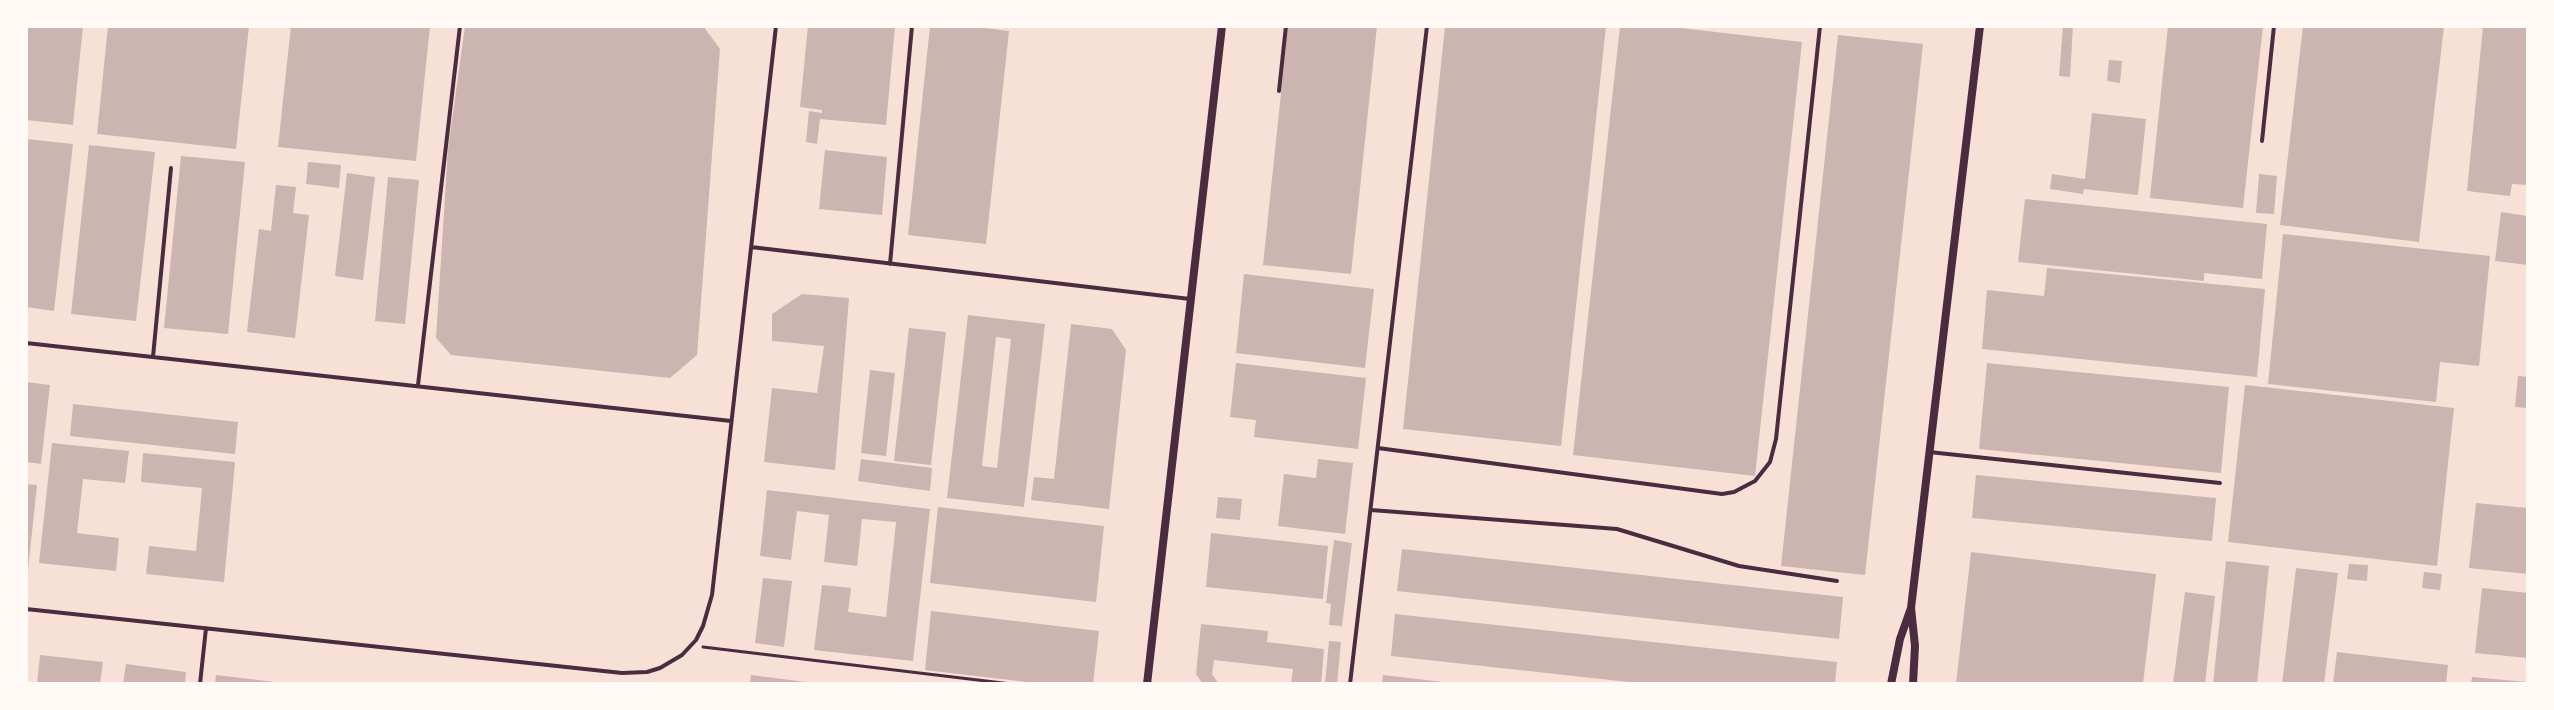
<!DOCTYPE html>
<html>
<head>
<meta charset="utf-8">
<style>
  body { margin:0 }
  #map { position:relative; width:2554px; height:710px; overflow:hidden; background:#f7e1d7; font-family:"Titillium Web",sans-serif }
  canvas { display:block }
  .frame { position:absolute; inset:0; border:28px solid #fffaf5; pointer-events:none }
</style>
</head>
<body>
<div id="map">
<canvas width="2554" height="710"></canvas>
<div class="frame"></div>
</div>
<script>
const ctx = document.querySelector('canvas').getContext('2d');
ctx.lineJoin = 'round';
function fill(path, color) {
  ctx.fillStyle = color;
  ctx.fill(path, 'evenodd');
}
function shape(rows) {
  const path = new Path2D();
  for (const r of rows) {
    path.moveTo(r[0], r[1]);
    for (let i = 2; i < r.length; i += 2) path.lineTo(r[i], r[i + 1]);
  }
  return path;
}
function strokePath(path, color, width, dash) {
  ctx.strokeStyle = color;
  ctx.lineWidth = width;
  ctx.lineCap = dash ? 'butt' : 'round';
  ctx.setLineDash(dash || []);
  ctx.stroke(path);
}
fill(shape([
  [26,26,83,26,73,125,26,120],
  [108,26,249,26,236,149,97,134],
  [291,26,430,26,416,161,278,147],
  [465,26,703,26,720,49,697,355,670,378,451,355,436,338,448,149],
  [808,26,895,26,886,125,820,119,817,144,806,142,809,111,822,113,822,110,800,107],
  [930,26,968,26,1009,31,986,244,908,235],
  [1288,26,1377,26,1351,274,1263,265],
  [1445,26,1606,26,1561,446,1403,429],
  [1620,26,1664,26,1802,42,1755,476,1573,455],
  [2063,26,2073,26,2070,77,2059,76],
  [2168,26,2263,26,2243,208,2150,198],
  [2303,26,2444,26,2419,242,2280,225],
  [2483,26,2528,26,2528,185,2512,184,2510,196,2467,191],
  [1838,35,1923,44,1865,575,1781,566],
  [2109,60,2122,61,2120,83,2107,81],
  [2092,113,2146,119,2138,195,2084,189,2083,194,2050,189,2052,174,2085,179],
  [26,139,73,144,54,311,26,307],
  [89,145,155,152,136,321,71,314],
  [825,150,887,157,882,215,819,209],
  [181,156,245,162,228,334,164,328],
  [308,162,341,165,339,188,306,184],
  [347,173,375,177,363,280,335,276],
  [2259,174,2277,176,2274,214,2256,213],
  [388,177,419,180,405,324,375,321],
  [276,185,296,187,293,213,309,215,295,338,247,332,259,229,271,231],
  [2025,199,2267,224,2262,279,2204,273,2204,281,2018,262],
  [2501,212,2528,216,2528,265,2495,261],
  [2283,234,2490,256,2479,366,2440,362,2436,402,2268,384],
  [2047,268,2265,289,2257,377,1982,349,1987,290,2044,296],
  [1244,274,1374,289,1365,368,1236,353],
  [802,294,849,298,835,470,764,462,772,388,817,393,824,346,772,341,772,314],
  [968,315,1045,324,1024,507,947,498],
  [996,337,1011,339,997,468,982,466],
  [1071,324,1112,329,1126,350,1109,509,1031,500,1034,477,1054,479],
  [909,328,946,332,931,465,894,461],
  [1236,363,1366,378,1358,449,1254,437,1256,420,1230,417],
  [1987,363,2229,387,2221,473,1979,449],
  [870,370,895,373,886,456,861,453],
  [2518,376,2528,377,2528,408,2515,407],
  [26,382,50,385,41,464,26,462],
  [2245,385,2454,408,2437,566,2228,542],
  [73,404,238,422,235,454,70,436],
  [52,443,129,451,125,483,83,479,77,533,119,538,116,571,39,563],
  [143,453,235,462,224,582,146,574,149,546,196,551,202,488,141,482],
  [861,459,932,468,930,491,858,481],
  [1318,459,1353,463,1345,534,1278,526,1284,474,1316,478],
  [1976,475,2216,498,2212,541,1972,518],
  [26,484,37,485,28,570,26,570],
  [767,490,930,509,913,661,814,650,822,585,851,588,848,612,886,617,896,522,862,519,857,566,824,562,829,515,797,511,791,560,760,556],
  [1218,497,1242,499,1240,520,1216,518],
  [2476,503,2528,508,2528,574,2469,568],
  [938,507,1104,526,1096,602,930,583],
  [1211,533,1328,546,1323,599,1206,587],
  [1334,540,1352,543,1342,626,1329,625,1331,604,1326,603],
  [1402,549,1843,597,1839,639,1397,591],
  [1971,552,2156,574,2143,684,1956,684],
  [2226,561,2269,566,2257,684,2213,684],
  [2349,564,2368,565,2367,581,2347,579],
  [2296,568,2338,573,2324,684,2282,684],
  [2424,572,2442,574,2440,590,2422,588],
  [763,578,792,581,784,647,755,643],
  [2482,588,2528,593,2528,658,2475,653],
  [2185,592,2215,596,2205,684,2173,684],
  [931,611,1099,631,1093,684,1044,684,925,670],
  [1395,614,1837,662,1835,684,1647,684,1391,656],
  [1201,624,1268,631,1267,642,1324,649,1321,684,1291,684,1293,669,1214,660,1212,674,1219,684,1203,684,1196,674],
  [1329,641,1341,642,1337,684,1325,684],
  [2337,652,2448,665,2446,684,2333,684],
  [40,655,103,662,100,684,37,684],
  [126,664,186,672,185,684,123,684],
  [216,675,275,682,275,684,215,684],
  [751,675,806,682,806,684,750,684],
  [1383,675,1443,682,1443,684,1382,684],
  [2472,677,2527,682,2526,684,2471,684]
]), '#ccb4b1');
strokePath(shape([
  [703,647,1011,684]
]), '#4a2c40', 3);
strokePath(shape([
  [1279,91,1286,26],
  [2262,141,2274,26],
  [751,247,1190,299],
  [890,264,912,26],
  [26,343,731,421],
  [153,357,171,168],
  [418,385,460,26],
  [1378,448,1722,494,1734,492,1755,481,1770,462,1776,439,1820,26],
  [1929,452,2220,483],
  [1371,510,1617,529,1739,566,1837,581],
  [26,609,622,673,647,672,660,668,682,655,696,640,703,626,712,595,776,26],
  [200,684,206,628],
  [1350,684,1427,26]
]), '#4a2c40', 4);
strokePath(shape([
  [1911,608,1915,646,1913,684],
  [1147,684,1222,26],
  [1891,684,1900,639,1911,608,1980,26]
]), '#4a2c40', 8);
</script>
</body>
</html>
